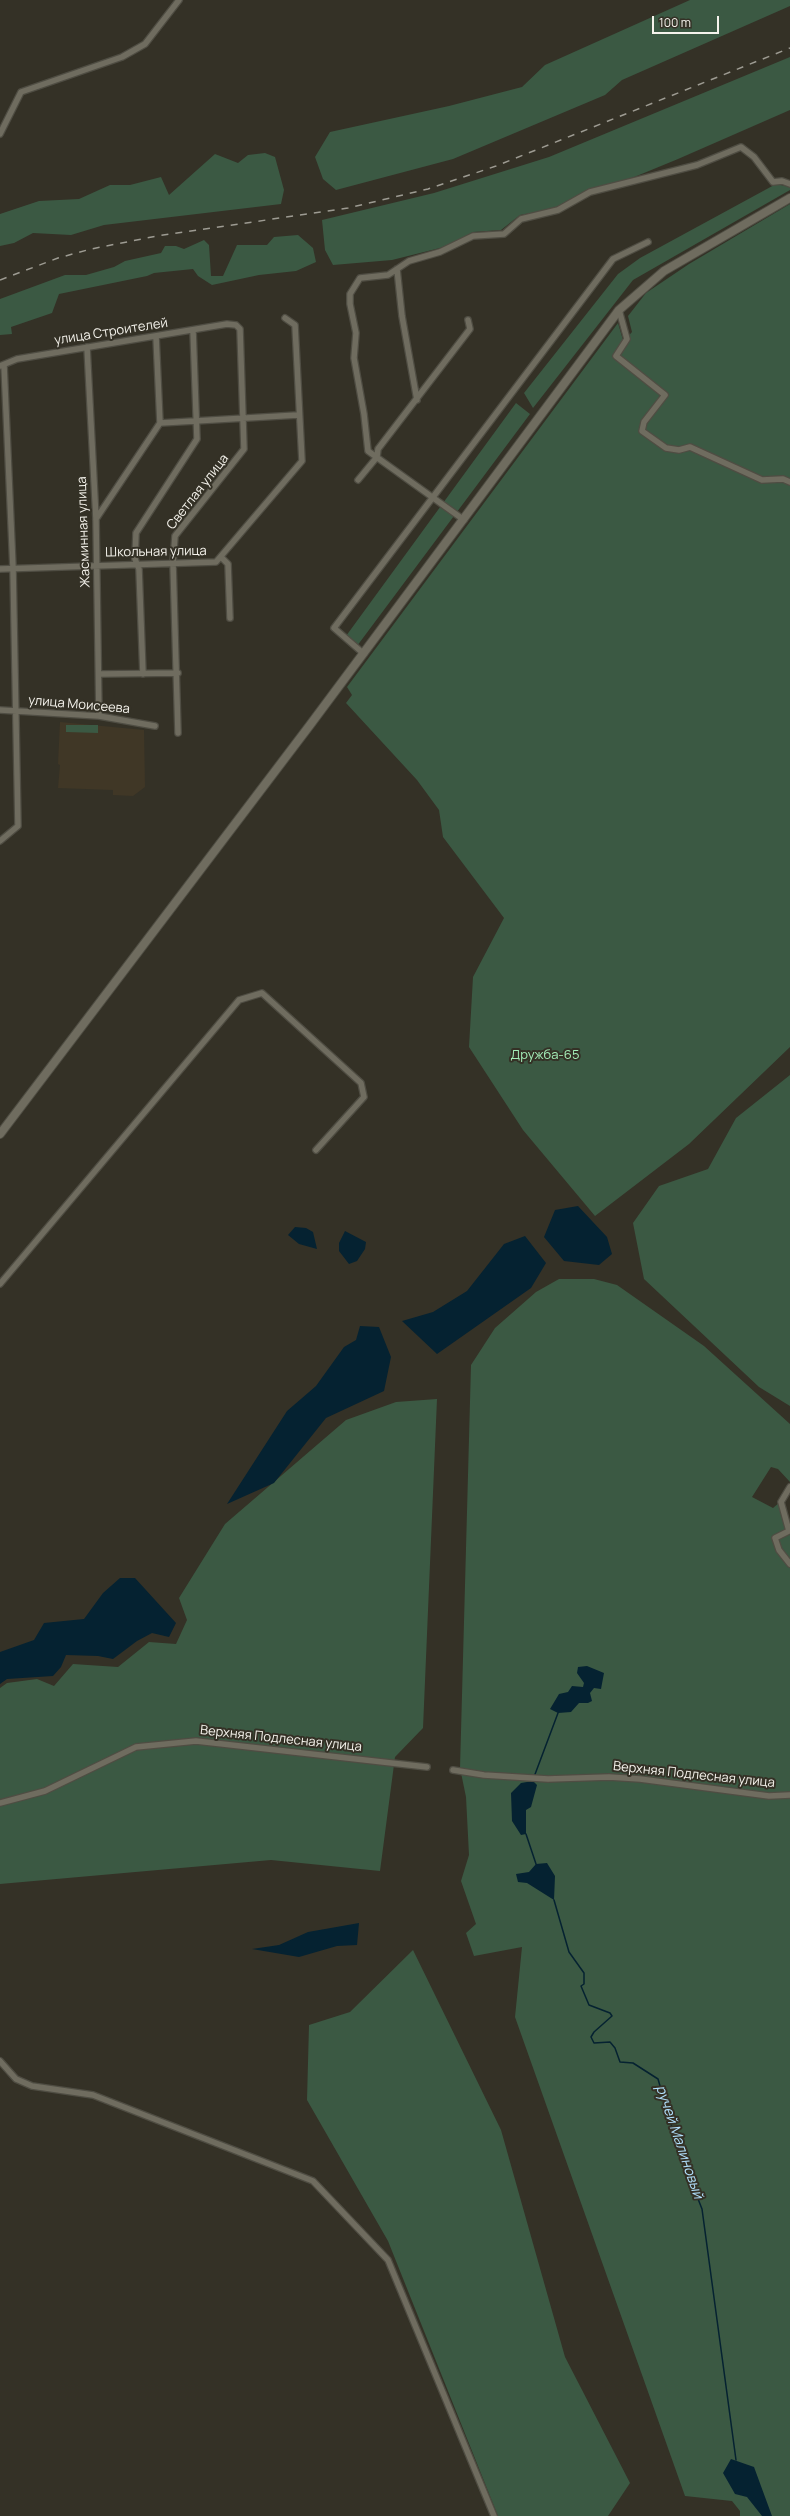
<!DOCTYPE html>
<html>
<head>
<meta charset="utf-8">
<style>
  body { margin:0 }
  #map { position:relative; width:790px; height:2516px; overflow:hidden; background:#343126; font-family:Manrope,sans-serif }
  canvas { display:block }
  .scale { position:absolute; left:652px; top:16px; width:67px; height:18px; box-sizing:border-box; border:2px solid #f5f3ec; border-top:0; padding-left:5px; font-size:12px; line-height:14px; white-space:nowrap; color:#f5f3ec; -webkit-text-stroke:3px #343126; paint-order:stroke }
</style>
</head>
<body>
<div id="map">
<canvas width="790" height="2516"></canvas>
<div class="scale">100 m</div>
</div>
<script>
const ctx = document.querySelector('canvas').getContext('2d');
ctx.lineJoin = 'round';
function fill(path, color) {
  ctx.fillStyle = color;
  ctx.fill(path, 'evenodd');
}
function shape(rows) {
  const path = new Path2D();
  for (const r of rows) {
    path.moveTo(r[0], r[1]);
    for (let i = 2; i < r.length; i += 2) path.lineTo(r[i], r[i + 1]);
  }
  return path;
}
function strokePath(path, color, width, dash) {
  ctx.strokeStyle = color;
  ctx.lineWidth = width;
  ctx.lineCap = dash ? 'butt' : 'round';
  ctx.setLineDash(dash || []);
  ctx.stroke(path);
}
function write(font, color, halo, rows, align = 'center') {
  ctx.font = font + ' Manrope,sans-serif';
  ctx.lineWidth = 4;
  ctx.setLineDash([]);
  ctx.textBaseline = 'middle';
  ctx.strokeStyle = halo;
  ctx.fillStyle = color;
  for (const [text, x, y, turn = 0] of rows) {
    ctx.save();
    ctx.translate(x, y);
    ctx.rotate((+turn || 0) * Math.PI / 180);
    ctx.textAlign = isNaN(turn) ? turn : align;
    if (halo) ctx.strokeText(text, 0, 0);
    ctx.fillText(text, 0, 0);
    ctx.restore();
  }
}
fill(shape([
  [60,722,144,730,145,787,133,796,113,795,113,790,58,788,60,765,58,764]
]), '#403726');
fill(shape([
  [690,0,790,0,790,6,622,80,605,95,453,159,336,190,323,179,315,157,330,132,449,106,522,87,545,65],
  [790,57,790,110,678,159,559,208,520,215,501,230,473,232,448,246,392,260,333,265,325,250,322,220,434,193,549,157],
  [265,153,275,157,284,190,281,204,104,225,71,235,33,233,14,243,0,246,0,214,39,201,79,199,110,185,130,185,161,177,169,195,215,154,238,163,248,155],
  [776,184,790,187,790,190,633,280,533,408,524,393,618,274,640,258],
  [790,204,790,1047,689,1144,595,1216,523,1130,469,1047,473,977,504,918,443,837,439,810,417,780,346,703,352,695,347,687,618,323,623,340,618,348,632,332,628,316,646,293,689,264],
  [298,235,313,248,316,262,296,271,259,275,212,285,198,276,193,269,154,273,147,276,59,294,52,313,11,327,12,334,0,335,0,299,65,275,86,275,114,267,125,261,161,253,165,246,176,246,184,249,204,240,209,245,211,276,223,276,237,245,267,245,274,237],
  [516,403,530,414,357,646,346,636],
  [66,725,98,725,98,733,66,732],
  [790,1075,790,1406,759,1387,644,1279,633,1223,659,1186,708,1169,736,1118],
  [559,1279,594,1279,617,1285,704,1346,790,1424,790,1482,778,1469,771,1467,752,1497,773,1508,780,1502,786,1530,772,1539,790,1564,790,2516,740,2516,740,2511,732,2501,685,2496,515,2017,522,1947,474,1956,466,1933,476,1924,461,1881,469,1855,466,1797,460,1768,471,1365,495,1328,536,1292],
  [437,1399,423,1728,395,1757,380,1871,271,1860,0,1884,0,1688,7,1683,37,1679,54,1686,73,1664,118,1667,149,1642,176,1644,187,1620,179,1598,225,1524,346,1420,396,1402],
  [790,1533,790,1562,779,1546,778,1537],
  [413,1950,501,2130,565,2357,630,2483,608,2516,498,2516,388,2241,307,2100,309,2025,350,2012]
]), '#3b5943');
fill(shape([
  [578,1206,607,1237,612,1254,599,1265,564,1261,544,1237,555,1210],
  [295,1227,306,1228,313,1232,317,1249,299,1244,288,1235],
  [345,1231,366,1242,365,1249,357,1261,349,1264,339,1251,339,1243],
  [525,1236,546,1263,531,1288,437,1354,402,1321,433,1312,467,1291,504,1244],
  [360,1326,379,1327,391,1357,384,1391,326,1418,274,1483,227,1504,287,1411,316,1386,344,1347,356,1340],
  [120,1578,135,1578,176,1623,169,1637,152,1633,137,1641,113,1659,98,1656,66,1655,61,1667,53,1676,7,1679,0,1684,0,1652,34,1640,44,1623,84,1619,103,1593],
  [587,1666,604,1673,601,1689,594,1688,590,1693,592,1701,588,1703,579,1703,571,1712,558,1713,550,1709,559,1694,568,1692,572,1686,583,1687,584,1683,577,1673,578,1667],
  [533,1781,537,1785,531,1807,526,1810,526,1834,521,1835,512,1821,511,1793,521,1783],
  [547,1863,555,1876,554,1900,527,1883,518,1882,516,1874,529,1872,536,1864],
  [359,1923,357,1945,337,1946,299,1957,252,1949,279,1945,308,1932],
  [731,2459,754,2467,772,2516,762,2516,747,2497,735,2494,723,2473]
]), '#052231');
strokePath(shape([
  [534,1777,558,1713],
  [526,1834,536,1864],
  [554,1900,569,1952,584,1973,584,1984,581,1986,589,2005,610,2013,612,2016,594,2032,591,2037,594,2043,610,2042,615,2048,620,2062,633,2063,658,2079,678,2148,702,2209,736,2460]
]), '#052231', 1.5);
const minor = shape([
  [0,134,21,92,122,57,145,44,179,0],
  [397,269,402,316,417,400],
  [619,310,627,339,616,356,665,395,644,422,642,431,666,448,679,450,690,447,762,480,783,479,790,482],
  [87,347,96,519,99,716],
  [0,366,17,359,227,324,236,325,240,329,244,449,175,536,173,563,178,733],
  [160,423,298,415],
  [358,480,377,457,378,449,470,329,468,320],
  [96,519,160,423,156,336],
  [464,520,368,451,364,414,354,358,356,333,350,304,350,294,360,278,388,275,409,261,440,252,473,236,504,234,521,219,558,210,590,192,697,165,741,147,754,157,773,182,782,181,790,184],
  [221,557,228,564,230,618],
  [0,569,216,562,302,461,295,325,285,318],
  [364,654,334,628,613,259,648,242],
  [100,674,178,673],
  [143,674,139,569,135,559,136,533,197,439,193,330],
  [0,710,99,716,155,726],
  [0,841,18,826,13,568,4,365],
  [0,1284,239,1000,262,993,361,1083,364,1097,316,1150],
  [789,1531,781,1502,790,1487],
  [789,1531,775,1538,779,1550,790,1564],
  [453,1770,484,1775,548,1779,609,1777,640,1779,769,1796,790,1795],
  [0,1803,45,1791,136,1747,196,1741,427,1767],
  [0,2061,16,2079,32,2086,93,2095,313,2181,388,2260,494,2516]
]);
const secondary = shape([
  [0,1134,310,725,619,310,664,271,790,198]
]);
strokePath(minor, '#4f4d43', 8);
strokePath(secondary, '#4f4d43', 10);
strokePath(minor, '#6f6c5f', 5.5);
strokePath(secondary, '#6f6c5f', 8);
strokePath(shape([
  [0,280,58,258,91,249,157,236,348,208,428,189,496,166,790,48]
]), '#9d9b92', 1.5, [7, 7]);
write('13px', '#f5f3ec', '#343126', [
  ["улица Строителей",111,332,-9],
  ["Светлая улица",198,492,-52],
  ["Жасминная улица",84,532,-92],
  ["Школьная улица",156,552,-1],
  ["улица Моисеева",79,705,5],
  ["Верхняя Подлесная улица",281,1739,6],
  ["Верхняя Подлесная улица",694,1775,6]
]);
write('13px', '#a4eeb8', '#343126', [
  ["Дружба-65",545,1055]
]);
write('italic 14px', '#b2e1fe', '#343126', [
  ["ручей Малиновый",679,2142,71]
]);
</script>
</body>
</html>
